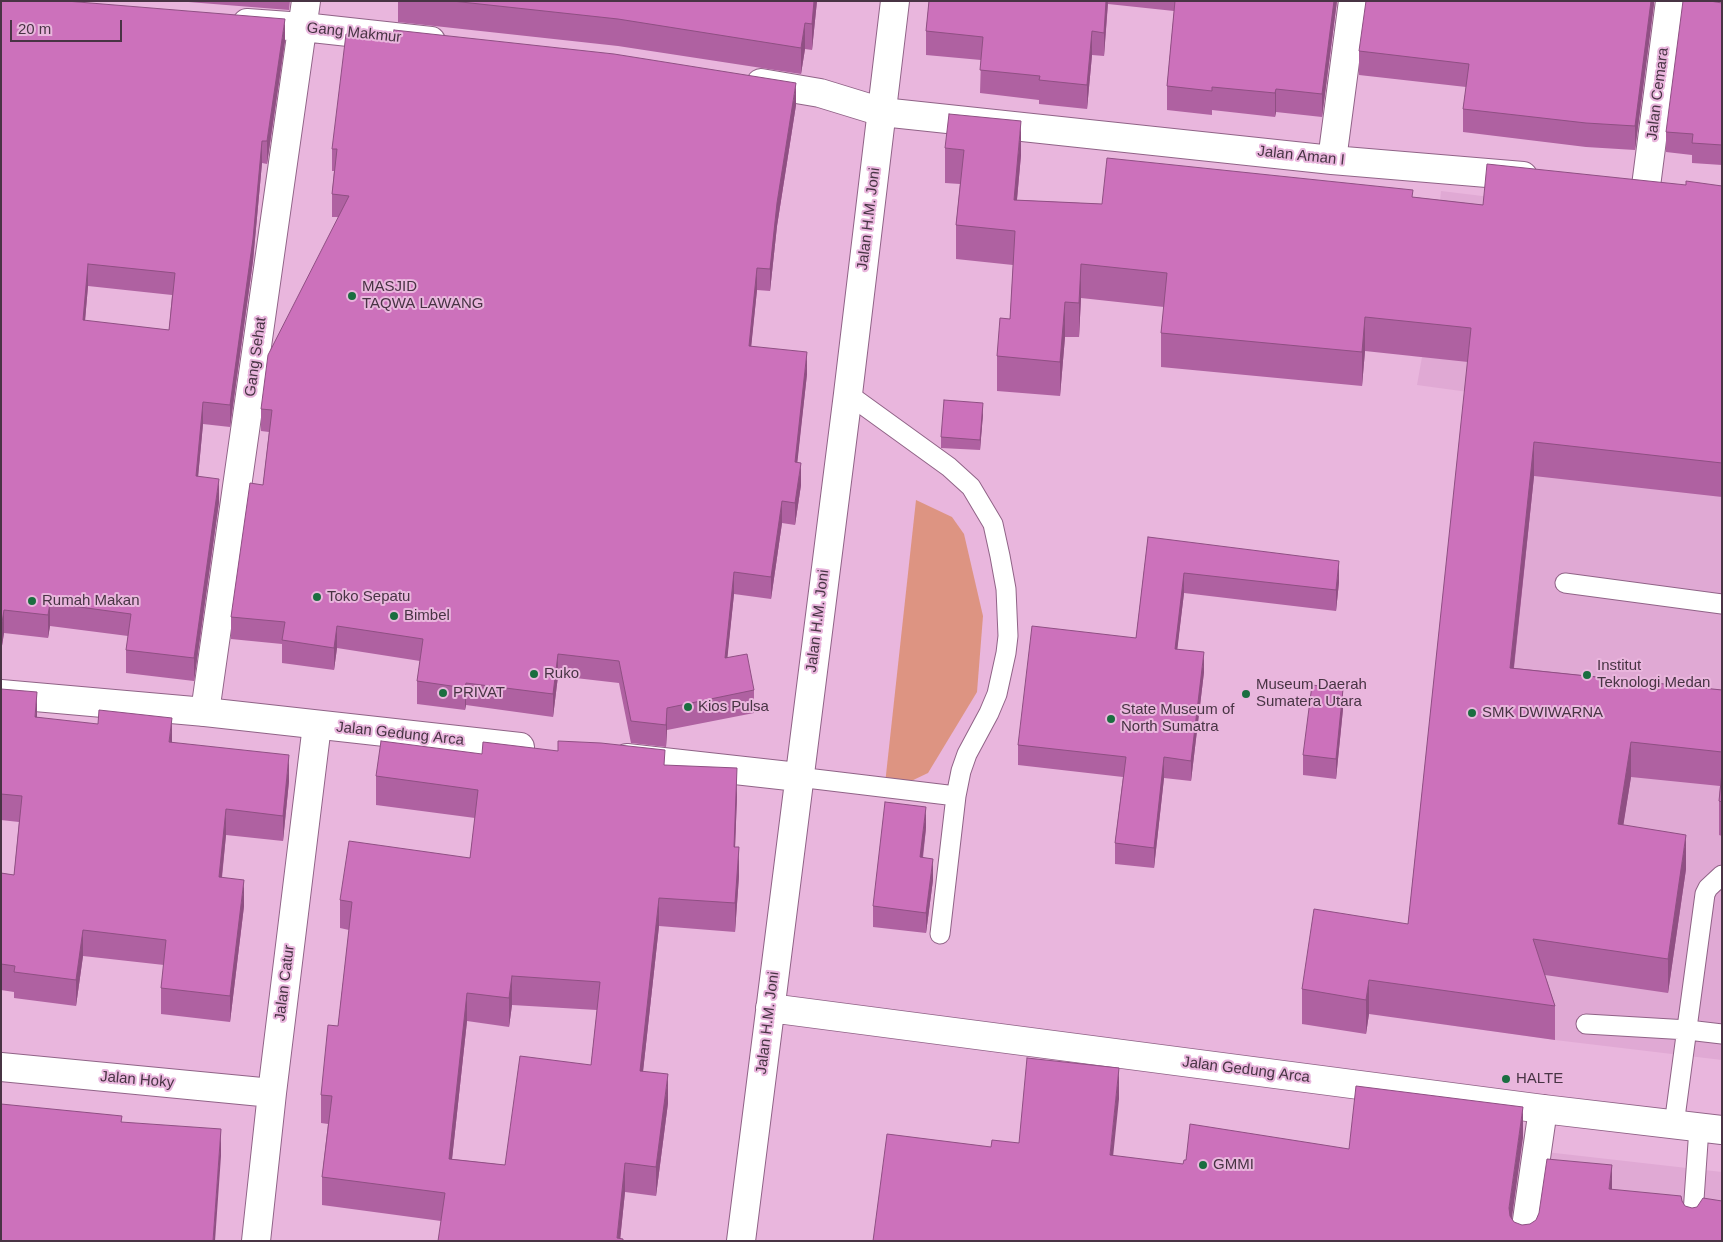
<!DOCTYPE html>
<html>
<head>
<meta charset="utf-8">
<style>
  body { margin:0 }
  #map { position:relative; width:1723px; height:1242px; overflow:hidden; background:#e9b6dd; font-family:Helvetica,sans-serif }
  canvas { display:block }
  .frame { position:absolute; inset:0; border:2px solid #483444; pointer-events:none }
  .scale { position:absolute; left:10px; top:20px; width:112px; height:22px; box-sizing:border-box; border:2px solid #483444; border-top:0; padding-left:6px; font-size:15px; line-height:18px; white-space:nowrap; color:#483444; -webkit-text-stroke:4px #e9b6dd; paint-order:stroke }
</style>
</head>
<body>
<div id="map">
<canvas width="1723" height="1242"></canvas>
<div class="frame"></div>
<div class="scale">20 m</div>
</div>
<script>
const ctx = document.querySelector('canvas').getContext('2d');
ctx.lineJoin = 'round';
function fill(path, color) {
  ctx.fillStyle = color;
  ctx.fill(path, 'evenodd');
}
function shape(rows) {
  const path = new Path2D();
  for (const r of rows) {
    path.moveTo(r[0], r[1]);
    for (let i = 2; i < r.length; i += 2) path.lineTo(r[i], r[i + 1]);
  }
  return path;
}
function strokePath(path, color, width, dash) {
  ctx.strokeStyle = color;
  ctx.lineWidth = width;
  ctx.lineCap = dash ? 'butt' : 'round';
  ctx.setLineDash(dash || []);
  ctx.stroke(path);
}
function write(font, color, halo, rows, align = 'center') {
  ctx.font = font + ' Helvetica,sans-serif';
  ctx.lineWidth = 4;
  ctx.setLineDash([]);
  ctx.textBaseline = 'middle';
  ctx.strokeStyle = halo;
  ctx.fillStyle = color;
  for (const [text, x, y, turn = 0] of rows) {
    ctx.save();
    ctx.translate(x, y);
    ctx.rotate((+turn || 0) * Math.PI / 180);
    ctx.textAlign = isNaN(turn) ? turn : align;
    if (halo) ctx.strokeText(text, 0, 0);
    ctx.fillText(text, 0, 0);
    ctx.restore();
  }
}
fill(shape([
  [1441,191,1722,225,1722,1060,1555,1040,1411,1020,1422,944,1483,394,1417,385,1422,357,1412,356,1425,233,1437,234],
  [1546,1152,1722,1172,1722,1241,1536,1241]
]), '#e0a9d4');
fill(shape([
  [916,500,952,517,964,534,983,616,977,692,928,773,907,783,885,784]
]), '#dd9482');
const service = shape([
  [1565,583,1722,604],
  [798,777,956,796,961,771,967,754,989,713,997,694,1006,653,1008,636,1006,589,1000,556,993,524,971,487,949,467,848,394],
  [940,934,956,796],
  [1586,1024,1688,1030,1722,1034],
  [1674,1125,1705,894,1708,888,1722,875],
  [1692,1228,1699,1128]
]);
const minor = shape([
  [247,23,303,27,431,41],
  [761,83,820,93,882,112,1332,160,1523,176],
  [1332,160,1353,1],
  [1646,186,1670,1],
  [205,712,306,1],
  [1,1067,272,1093],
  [256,1241,272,1093,317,725],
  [1524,1241,1543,1109]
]);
const tertiary = shape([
  [1,694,205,712,520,747],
  [627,758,798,777],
  [770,1008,1543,1109,1722,1130],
  [741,1241,848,394,895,1]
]);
strokePath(service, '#906387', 21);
strokePath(minor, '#906387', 30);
strokePath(tertiary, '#906387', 30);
strokePath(service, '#fff', 19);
strokePath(minor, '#fff', 28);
strokePath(tertiary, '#fff', 28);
fill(shape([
  [1,1,285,41,267,164,262,163,253,261,230,427,203,424,198,476,219,502,194,681,126,673,126,650,128,636,50,626,48,638,4,633,1,652],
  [88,286,172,295,169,330,85,321],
  [176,1,290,1,289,10],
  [398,1,817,1,812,50,805,49,801,74,618,46,398,22],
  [929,1,1337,1,1322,117,1276,112,1275,117,1212,110,1212,115,1167,110,1167,86,1174,11,1108,4,1104,56,1092,55,1087,109,1039,104,1039,100,980,93,981,60,926,55,926,31],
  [1654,1,1635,150,1586,147,1463,132,1463,109,1466,87,1359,75,1359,51],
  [1722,3,1722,165,1692,163,1692,155,1666,152,1666,132],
  [796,105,777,226,770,291,757,290,751,346,807,374,797,462,801,485,795,525,782,523,771,599,734,594,727,658,754,690,754,713,667,730,666,747,631,743,619,683,558,676,553,717,466,705,465,710,417,704,417,681,420,661,337,648,334,670,282,663,282,644,231,639,231,617,263,485,269,432,261,431,261,409,338,217,332,217,332,194,334,171,332,171,332,149],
  [945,148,1021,155,1017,200,1102,204,1413,197,1483,205,1686,185,1722,186,1722,497,1534,476,1514,668,1722,690,1722,836,1719,835,1719,801,1720,786,1631,777,1623,825,1686,869,1668,993,1545,975,1555,1006,1555,1040,1369,1014,1366,1034,1302,1024,1302,989,1408,924,1468,362,1365,351,1362,386,1161,367,1161,333,1164,307,1081,298,1079,337,1065,337,1060,396,997,391,997,356,1010,319,1013,265,956,259,956,225,960,184,945,183],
  [983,414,980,450,941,448,941,437],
  [1148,537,1339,582,1336,611,1184,593,1177,649,1204,672,1191,781,1164,778,1154,868,1115,864,1115,843,1123,777,1018,765,1018,745,1136,638],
  [1,689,37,717,172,742,289,781,283,841,226,835,222,878,244,906,230,1022,161,1014,161,988,164,965,83,956,76,1006,14,998,14,992,1,990,1,873,14,875,19,822,1,820],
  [1343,709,1336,779,1303,775,1303,755],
  [482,754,665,765,737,796,735,847,739,876,735,932,659,926,643,1071,668,1103,656,1196,625,1192,620,1239,441,1221,322,1205,322,1177,328,1124,321,1123,321,1095,338,1026,349,930,340,928,340,900,470,858,475,818,376,805,376,776],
  [512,1005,597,1010,591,1065,505,1165,452,1159,467,1021,509,1027],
  [926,828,923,858,933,880,926,933,873,927,873,906]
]), '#af61a1');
fill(shape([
  [814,1,817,1,812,50,812,24],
  [1106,1,1108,1,1104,56,1104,33],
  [1334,1,1337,1,1322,117,1322,94],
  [1651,1,1654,1,1654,5,1635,150,1635,126],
  [285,19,285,41,267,164,267,141],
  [805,23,805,49,801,74,801,48],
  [1092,31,1092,55,1087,109,1087,85],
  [796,83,796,105,777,226,770,291,770,269,777,203],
  [1276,89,1276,112,1275,117,1275,93],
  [1021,121,1021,155,1014,231,1014,200],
  [262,141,262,163,253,261,230,427,230,405],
  [88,264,88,286,83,343,83,320],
  [1081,264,1081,298,1079,337,1079,303],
  [757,268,757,290,749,368,749,346],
  [1065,302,1065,337,1060,396,1060,362],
  [1365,317,1365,351,1362,386,1362,352],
  [807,352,807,374,795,484,795,462],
  [203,402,203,424,196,499,196,476],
  [983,403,983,414,980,450,980,440],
  [1534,442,1534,476,1510,702,1510,668],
  [801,463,801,485,795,525,795,503],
  [219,479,219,502,194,681,194,658],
  [782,501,782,523,771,599,771,577],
  [1339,561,1339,582,1336,611,1336,590],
  [734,572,734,594,725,681,725,658],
  [1184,573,1184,593,1175,669,1175,649],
  [50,603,50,626,48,638,48,615],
  [4,610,4,633,1,652,1,629],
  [337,626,337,648,334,670,334,648],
  [1204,652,1204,672,1191,781,1191,761],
  [558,654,558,676,553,717,553,694],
  [466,683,466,705,465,710,465,688],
  [1343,689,1343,709,1336,779,1336,759],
  [37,692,37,718,35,717],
  [667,708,667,730,666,747,666,725],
  [172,718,172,744,169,742],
  [1631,742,1631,777,1618,859,1618,824],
  [289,755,289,781,283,841,283,816],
  [1164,757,1164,778,1154,868,1154,848],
  [737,768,737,796,734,875,734,847],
  [926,807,926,828,920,878,920,857],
  [226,809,226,835,219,903,219,877],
  [1686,835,1686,869,1668,993,1668,959],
  [739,847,739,876,735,932,735,903],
  [933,859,933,880,926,933,926,913],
  [244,880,244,906,230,1022,230,996],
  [659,898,659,926,640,1099,640,1071],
  [83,930,83,956,76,1006,76,980],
  [512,976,512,1005,509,1027,509,998],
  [1369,980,1369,1014,1366,1034,1366,1000],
  [467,993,467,1021,449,1187,449,1159],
  [1119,1068,1119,1099,1110,1186,1110,1155],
  [668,1074,668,1103,656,1196,656,1167],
  [1523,1107,1523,1138,1509,1239,1509,1208],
  [221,1129,221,1156,215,1241,213,1241],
  [625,1163,625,1192,620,1241,617,1241],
  [1612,1165,1612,1196,1609,1189]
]), '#8f4f83');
const building = shape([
  [1,1,66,1,285,19,267,141,262,141,253,239,230,405,203,402,196,476,219,479,194,658,126,650,131,614,50,603,48,615,4,610,1,629,1,1],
  [88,264,175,273,169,330,83,320,88,264],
  [452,1,814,1,812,24,805,23,801,48,618,19,452,1],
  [929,1,1106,1,1104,33,1092,31,1087,85,1039,80,1040,76,980,70,983,37,926,31,929,1],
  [1175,1,1334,1,1322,94,1276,89,1275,93,1212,87,1212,91,1167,86,1175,1],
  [1366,1,1651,1,1635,126,1586,123,1463,109,1469,64,1359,51,1366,1],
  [1683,1,1710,1,1722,3,1722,145,1692,143,1693,134,1666,132,1683,1],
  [394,30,614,54,796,83,777,203,770,269,757,268,749,346,807,352,795,462,801,463,795,503,782,501,771,577,734,572,725,658,747,654,754,690,667,708,666,725,631,721,619,661,558,654,553,694,466,683,465,688,417,681,423,639,337,626,334,648,282,640,285,622,231,617,250,483,263,485,272,410,261,409,268,355,349,196,332,194,337,149,332,149,346,34,392,40,394,30],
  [949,114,1021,121,1014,200,1102,204,1107,158,1413,190,1412,197,1483,205,1487,164,1686,185,1686,181,1722,186,1722,463,1534,442,1510,668,1722,690,1722,752,1631,742,1618,824,1686,835,1668,959,1533,939,1555,1006,1369,980,1366,1000,1302,989,1314,909,1408,924,1471,328,1365,317,1362,352,1161,333,1167,273,1081,264,1079,303,1065,302,1060,362,997,356,1000,318,1010,319,1015,231,956,225,964,150,945,148,949,114],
  [944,400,983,403,980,440,941,437,944,400],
  [1148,537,1339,561,1336,590,1184,573,1175,649,1204,652,1191,761,1164,757,1154,848,1115,843,1126,757,1018,745,1032,626,1136,638,1148,537],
  [1312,685,1343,689,1336,759,1303,755,1312,685],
  [1,689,37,692,35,717,98,724,99,710,172,718,169,742,289,755,283,816,226,809,219,877,244,880,230,996,161,988,166,940,83,930,76,980,14,972,15,966,1,964,1,873,14,875,22,796,1,794,1,689],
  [381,741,482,754,483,742,558,751,558,741,601,743,665,750,664,765,737,768,734,847,739,847,735,903,659,898,640,1071,668,1074,656,1167,625,1163,617,1238,623,1239,623,1241,438,1241,445,1193,322,1177,332,1096,321,1095,328,1025,338,1026,352,902,340,900,349,841,470,858,478,790,376,776,381,741],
  [512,976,600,982,591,1065,520,1056,505,1165,449,1159,467,993,509,998,512,976],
  [1722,772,1722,802,1719,801,1722,772],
  [885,802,926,807,920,857,933,859,926,913,873,906,885,802],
  [1027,1058,1119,1068,1110,1155,1183,1164,1184,1160,1186,1160,1190,1124,1349,1149,1356,1086,1523,1107,1509,1208,1510,1216,1514,1222,1522,1225,1530,1224,1536,1220,1539,1213,1547,1159,1612,1165,1609,1189,1681,1196,1682,1201,1685,1206,1692,1208,1697,1207,1703,1198,1722,1201,1722,1241,873,1241,887,1134,991,1147,992,1140,1019,1143,1027,1058],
  [1,1104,122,1116,121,1122,221,1129,213,1241,1,1241,1,1104]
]);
fill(building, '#cc71bb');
strokePath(building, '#8f4f83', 1);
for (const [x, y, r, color] of [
  [352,296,5,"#1a6e40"],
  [317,597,5,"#1a6e40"],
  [32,601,5,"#1a6e40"],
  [394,616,5,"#1a6e40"],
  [534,674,5,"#1a6e40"],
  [1587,675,5,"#1a6e40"],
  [443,693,5,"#1a6e40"],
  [1246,694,5,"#1a6e40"],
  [688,707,5,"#1a6e40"],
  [1472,713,5,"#1a6e40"],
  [1111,719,5,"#1a6e40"],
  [1506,1079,5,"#1a6e40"],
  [1203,1165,5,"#1a6e40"]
]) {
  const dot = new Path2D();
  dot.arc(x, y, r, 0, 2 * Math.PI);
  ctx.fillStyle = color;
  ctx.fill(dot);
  strokePath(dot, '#e9b6dd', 2);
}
write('15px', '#483444', '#e9b6dd', [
  ["Gang Makmur",354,33,6],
  ["Jalan Cemara",1658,94,-83],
  ["Jalan Aman I",1301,156,6],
  ["Jalan H.M. Joni",869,219,-83],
  ["Gang Sehat",256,357,-82],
  ["Jalan H.M. Joni",818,621,-83],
  ["Jalan Gedung Arca",400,734,6],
  ["Jalan Catur",285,983,-83],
  ["Jalan H.M. Joni",768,1023,-83],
  ["Jalan Gedung Arca",1246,1070,7],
  ["Jalan Hoky",137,1080,5]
]);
write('15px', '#483444', '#e9b6dd', [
  ["MASJID",362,287],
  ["TAQWA LAWANG",362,304],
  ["Toko Sepatu",327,597],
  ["Rumah Makan",42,601],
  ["Bimbel",404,616],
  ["Institut",1597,666],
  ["Teknologi Medan",1597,683],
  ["Ruko",544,674],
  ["Museum Daerah",1256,685],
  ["Sumatera Utara",1256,702],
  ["PRIVAT",453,693],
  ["Kios Pulsa",698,707],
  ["State Museum of",1121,710],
  ["North Sumatra",1121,727],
  ["SMK DWIWARNA",1482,713],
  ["HALTE",1516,1079],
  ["GMMI",1213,1165]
], 'left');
</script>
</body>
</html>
